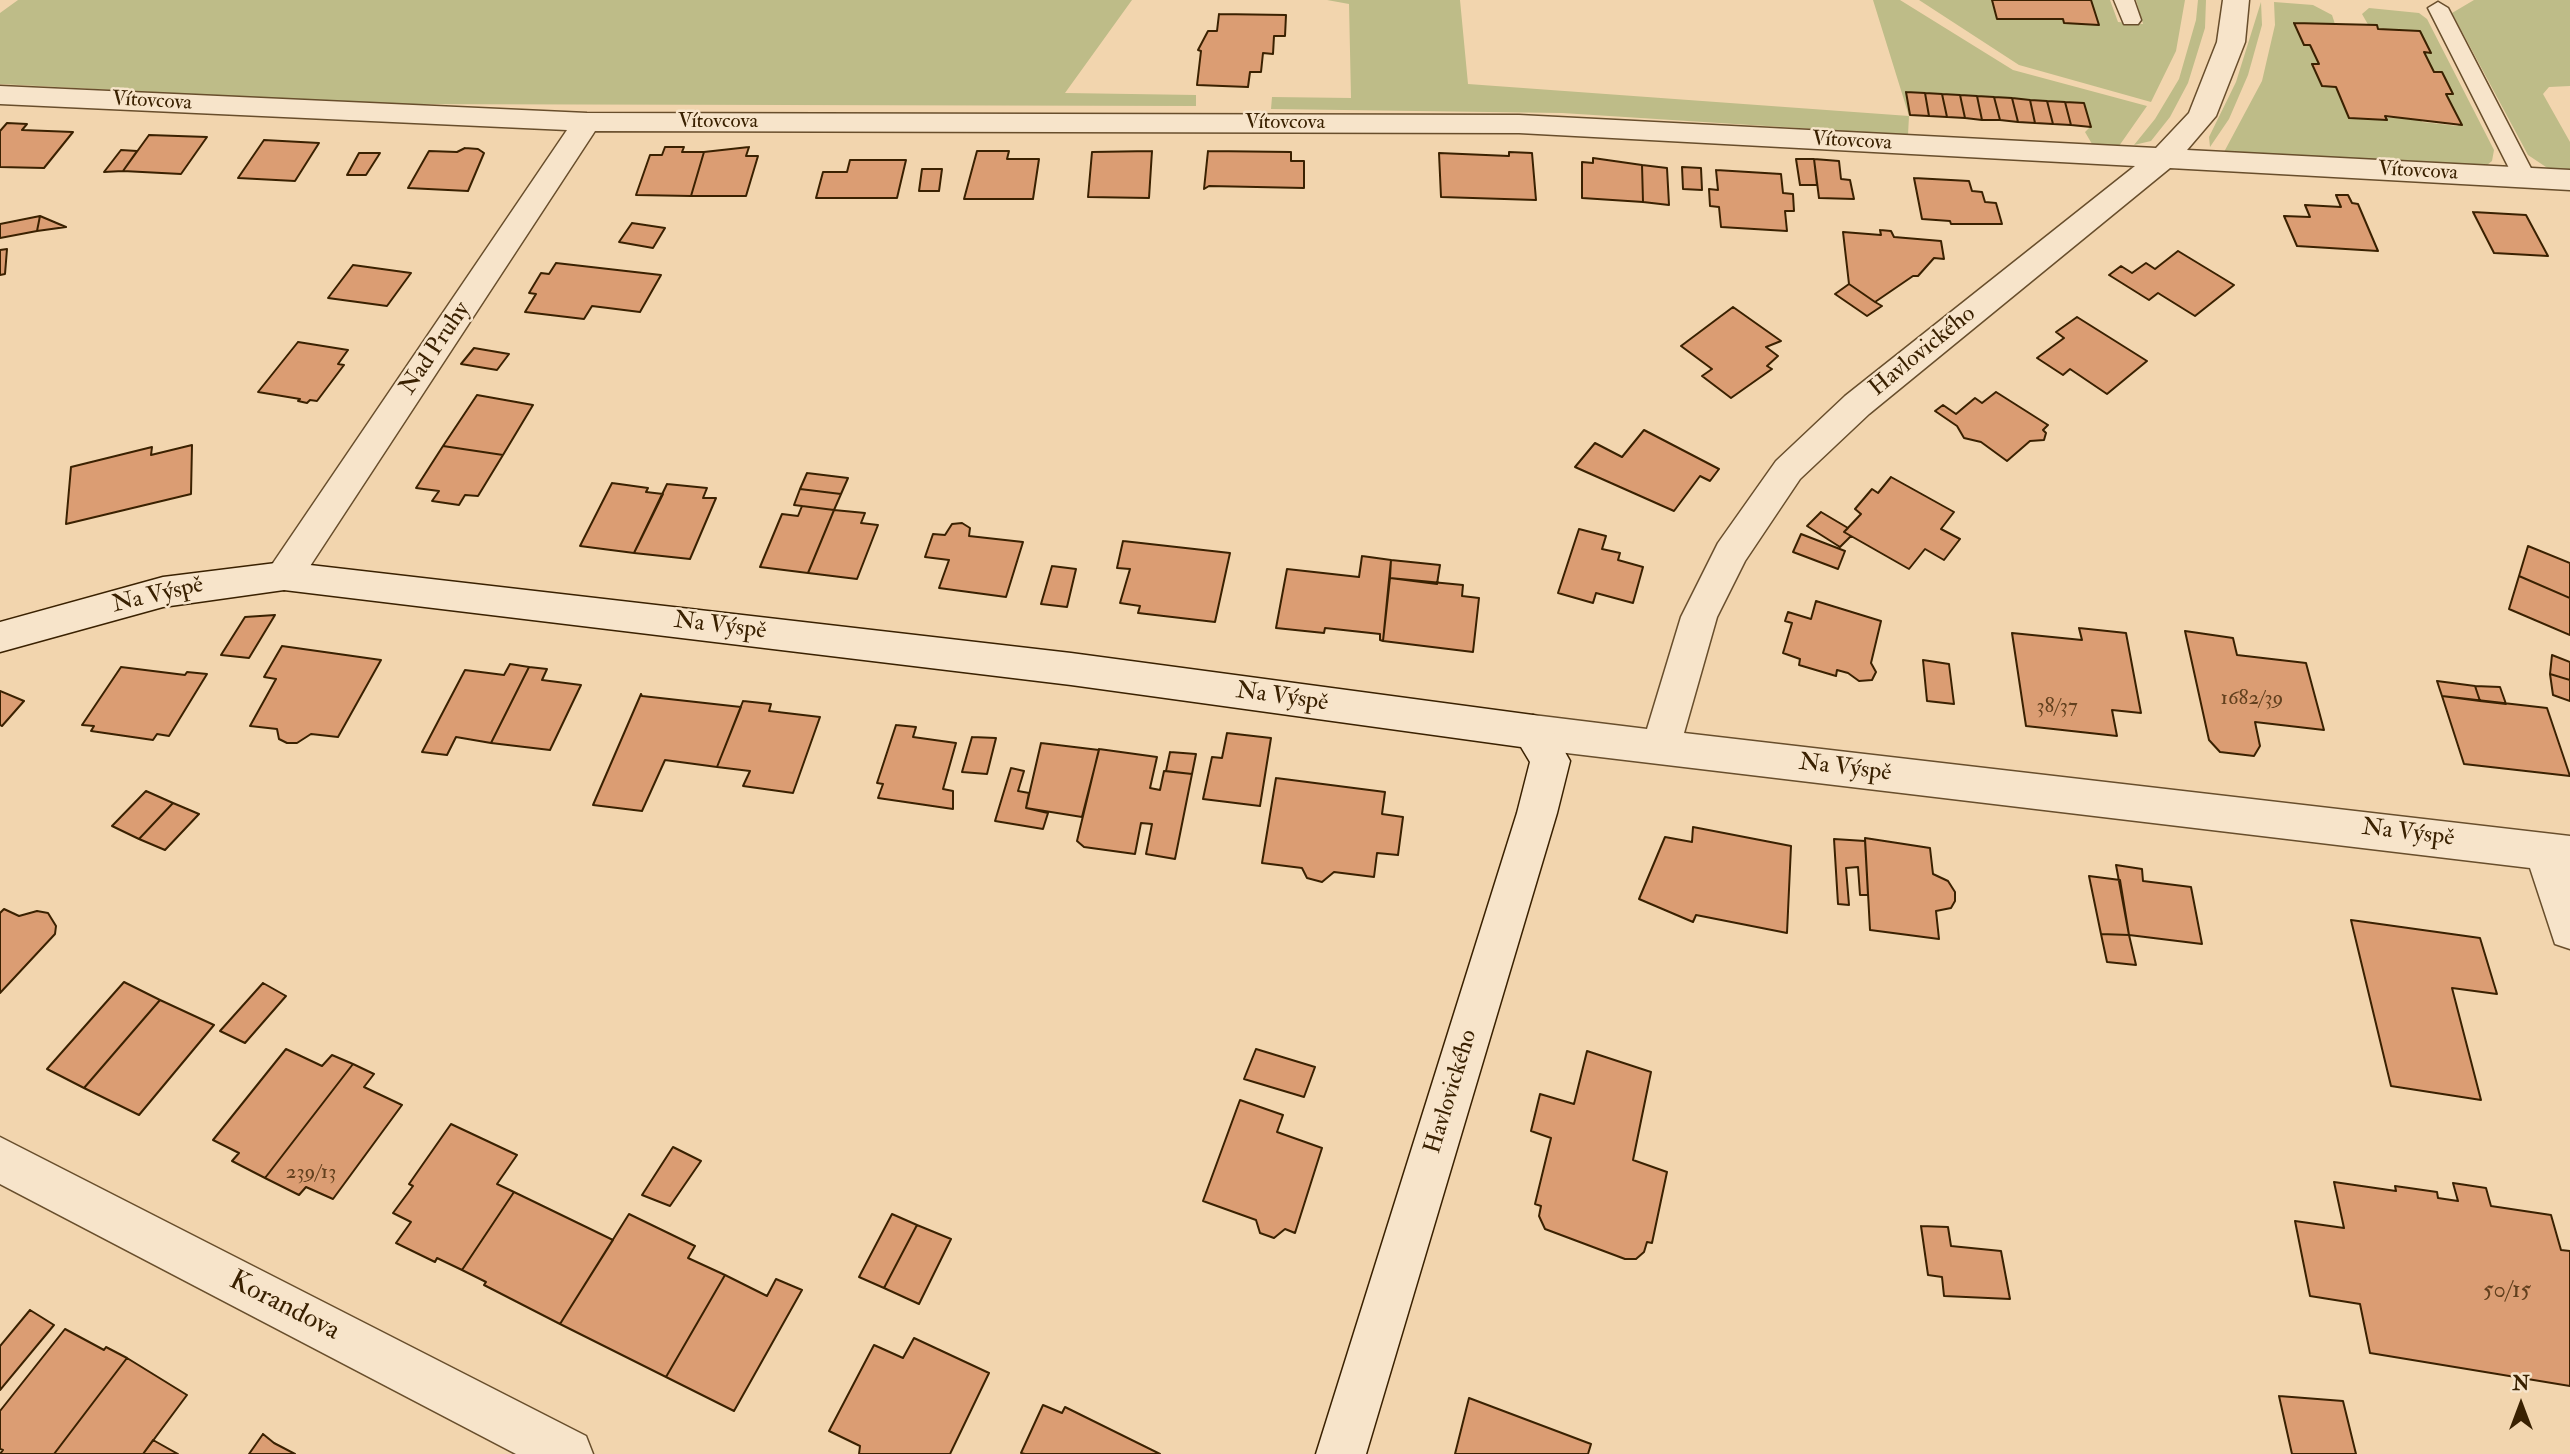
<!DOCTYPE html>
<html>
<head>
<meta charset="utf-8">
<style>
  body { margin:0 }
  #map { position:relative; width:2570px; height:1454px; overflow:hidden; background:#f2d5ae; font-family:"IM FELL Double Pica",serif }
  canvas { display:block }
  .north { position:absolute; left:2486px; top:1370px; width:70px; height:70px; -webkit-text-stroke:5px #f7e4ca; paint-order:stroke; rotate:0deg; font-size:19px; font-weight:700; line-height:28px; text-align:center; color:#3a2101 }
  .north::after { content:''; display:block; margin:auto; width:24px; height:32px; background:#3a2101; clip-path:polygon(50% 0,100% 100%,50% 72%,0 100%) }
</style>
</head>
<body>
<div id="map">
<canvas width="2570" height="1454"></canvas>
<div class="north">N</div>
</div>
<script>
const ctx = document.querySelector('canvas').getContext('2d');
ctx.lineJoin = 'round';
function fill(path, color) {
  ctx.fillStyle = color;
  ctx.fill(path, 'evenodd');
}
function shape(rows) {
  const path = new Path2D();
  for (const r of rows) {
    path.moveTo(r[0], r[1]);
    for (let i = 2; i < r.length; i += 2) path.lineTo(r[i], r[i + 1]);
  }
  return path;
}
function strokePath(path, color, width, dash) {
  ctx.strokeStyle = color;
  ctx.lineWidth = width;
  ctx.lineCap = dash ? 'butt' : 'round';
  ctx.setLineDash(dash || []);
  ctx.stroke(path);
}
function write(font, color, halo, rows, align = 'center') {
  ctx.font = font + ' "IM FELL Double Pica",serif';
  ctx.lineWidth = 5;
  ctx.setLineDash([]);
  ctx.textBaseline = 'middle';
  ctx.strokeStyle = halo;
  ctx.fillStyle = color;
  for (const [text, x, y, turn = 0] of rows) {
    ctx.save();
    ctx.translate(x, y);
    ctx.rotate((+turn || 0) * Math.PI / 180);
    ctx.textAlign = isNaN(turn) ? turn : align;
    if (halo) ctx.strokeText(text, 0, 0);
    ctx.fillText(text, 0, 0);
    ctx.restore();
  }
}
fill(shape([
  [18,0,1132,0,1065,93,1196,95,1196,106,378,104,0,84,0,13],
  [1327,0,1460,0,1468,84,1909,116,1873,0,1900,0,2013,70,2147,106,2119,146,2092,144,2085,132,2091,126,2084,103,1907,92,1909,116,1908,135,1562,113,1271,109,1272,97,1351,98,1349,4],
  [1919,0,1992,0,1997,19,2063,19,2064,23,2098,25,2091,0,2110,0,2118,22,2143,24,2136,0,2185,0,2176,51,2151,102,2019,65],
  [2198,0,2206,0,2205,28,2188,83,2170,117,2151,141,2134,145,2155,119,2179,79,2196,20],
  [2474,0,2570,0,2570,86,2549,87,2543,94,2570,142,2570,170,2549,169,2528,155,2452,13],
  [2261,2,2262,25,2248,75,2229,119,2210,147,2209,137,2236,82],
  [2274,2,2313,5,2332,15,2336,27,2294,24,2304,45,2310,45,2319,64,2312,64,2322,86,2336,87,2350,118,2420,118,2422,122,2458,126,2444,95,2452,94,2442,73,2432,72,2424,52,2431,52,2420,31,2370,28,2362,14,2369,8,2419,13,2427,19,2494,150,2492,161,2487,165,2475,167,2224,152,2262,81,2275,25]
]), '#bebc88');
const building = shape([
  [1992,0,2091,0,2099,25,2064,23,2063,19,1997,19,1992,0],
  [1219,14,1286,15,1285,36,1274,36,1273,54,1263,53,1261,72,1250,72,1248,87,1197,85,1201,51,1198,50,1208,31,1217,31,1219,14],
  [2294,23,2377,25,2378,29,2420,31,2431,53,2424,52,2434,72,2442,72,2453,94,2446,94,2462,125,2385,116,2387,120,2349,118,2336,87,2322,86,2312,64,2319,64,2310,45,2304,45,2294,23],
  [1906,92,1925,93,1929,116,1910,115,1906,92],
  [1925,93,1942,94,1947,117,1929,116,1925,93],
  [1942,94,1960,95,1965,118,1947,117,1942,94],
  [1960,95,1977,96,1982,120,1965,118,1960,95],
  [1977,96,1994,97,2000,120,1982,120,1977,96],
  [1994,97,2012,98,2018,122,2000,120,1994,97],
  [2012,98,2030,100,2035,123,2018,122,2012,98],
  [2030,100,2047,101,2053,124,2035,123,2030,100],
  [2047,101,2065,102,2071,125,2053,124,2047,101],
  [2065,102,2084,103,2091,127,2071,125,2065,102],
  [7,123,27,124,22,130,73,132,44,168,0,167,0,131,7,123],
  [149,135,207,137,181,174,123,171,149,135],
  [264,140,319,143,295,181,238,178,264,140],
  [665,147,684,147,682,152,704,152,691,196,636,195,650,155,662,155,665,147],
  [749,147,746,156,758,156,746,196,691,196,704,152,749,147],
  [465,148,478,149,484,153,468,191,408,188,429,151,457,152,465,148],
  [121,150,137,151,123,171,104,172,121,150],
  [977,151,1009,151,1007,159,1039,159,1033,199,964,199,977,151],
  [1152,151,1149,198,1088,197,1092,152,1152,151],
  [1208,151,1291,152,1291,161,1304,161,1304,188,1209,186,1204,189,1208,151],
  [1509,152,1532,153,1536,200,1441,197,1439,153,1509,156,1509,152],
  [359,153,380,153,366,175,347,175,359,153],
  [1593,158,1642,165,1643,202,1582,198,1582,162,1593,163,1593,158],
  [1796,159,1814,159,1817,185,1800,185,1796,159],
  [1814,159,1839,161,1841,179,1850,180,1854,199,1819,198,1814,159],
  [850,160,906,160,897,198,816,198,823,172,847,172,850,160],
  [1642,165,1667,168,1669,205,1643,202,1642,165],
  [1682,167,1701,168,1702,190,1683,189,1682,167],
  [922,169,942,169,939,191,919,191,922,169],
  [1716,170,1781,174,1783,193,1793,194,1794,211,1785,211,1787,231,1721,227,1719,207,1710,206,1709,189,1718,190,1716,170],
  [1914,178,1969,181,1972,191,1982,192,1985,202,1996,203,2002,224,1951,224,1950,221,1922,219,1914,178],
  [2336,195,2348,195,2352,203,2358,204,2378,251,2297,246,2284,216,2310,217,2305,205,2341,207,2336,195],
  [2473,212,2526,215,2548,256,2494,253,2473,212],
  [40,216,37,231,0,238,0,224,40,216],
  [40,216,66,227,37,231,40,216],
  [632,223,665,228,653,248,619,242,632,223],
  [1880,230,1891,231,1894,237,1941,241,1944,259,1934,258,1918,276,1913,276,1875,302,1849,284,1843,232,1881,235,1880,230],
  [7,249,5,274,0,275,0,250,7,249],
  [2178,251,2234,285,2195,316,2158,293,2149,300,2109,275,2121,266,2132,273,2146,263,2155,269,2178,251],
  [556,263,661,275,640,312,592,306,584,319,525,312,536,294,529,293,541,273,549,274,556,263],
  [353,265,411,273,387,306,328,298,353,265],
  [1849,284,1875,302,1882,306,1867,316,1835,294,1849,284],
  [1733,307,1781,341,1766,347,1778,356,1767,366,1772,369,1731,398,1702,376,1712,369,1681,346,1733,307],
  [2077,317,2147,361,2107,394,2070,369,2063,375,2037,358,2064,338,2056,332,2077,317],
  [298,342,348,350,338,364,344,365,317,401,310,400,307,403,298,401,300,399,258,392,298,342],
  [474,348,509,354,497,370,461,364,474,348],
  [1996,392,2048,425,2043,430,2046,433,2044,440,2030,441,2007,461,1981,442,1964,438,1957,426,1935,411,1943,405,1956,414,1975,398,1982,403,1996,392],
  [477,395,533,405,503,455,443,446,477,395],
  [1644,430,1719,469,1710,481,1700,476,1674,511,1575,467,1595,443,1622,457,1644,430],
  [192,445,191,494,66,524,71,467,152,447,151,455,192,445],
  [443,446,503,455,478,496,465,495,459,505,432,501,439,491,416,488,443,446],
  [807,473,848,478,841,494,800,489,807,473],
  [1891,477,1954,512,1941,529,1960,539,1944,560,1925,549,1909,569,1844,532,1861,514,1855,509,1872,489,1878,493,1891,477],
  [612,483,648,488,646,492,663,494,634,553,580,546,612,483],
  [667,484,707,488,703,498,716,498,690,559,634,553,667,484],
  [800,489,841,494,834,510,794,505,800,489],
  [802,506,834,510,808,573,760,567,782,514,798,516,802,506],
  [834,510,865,513,861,523,878,525,857,579,808,573,834,510],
  [1821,512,1848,528,1844,532,1851,536,1840,547,1807,526,1821,512],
  [962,523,970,528,969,536,1023,542,1006,597,939,588,949,560,925,557,933,534,945,535,952,524,962,523],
  [1579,529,1606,536,1602,549,1620,553,1618,560,1643,567,1633,603,1596,593,1593,603,1558,593,1579,529],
  [1801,534,1845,551,1838,569,1793,552,1801,534],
  [1123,541,1230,553,1215,622,1138,613,1140,606,1120,603,1130,569,1117,568,1123,541],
  [2528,546,2570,563,2570,598,2519,576,2528,546],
  [1362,556,1391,560,1383,641,1380,640,1380,634,1325,628,1324,633,1276,628,1287,569,1359,577,1362,556],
  [1391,560,1440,565,1437,584,1390,578,1391,560],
  [1052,566,1076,569,1067,607,1041,604,1052,566],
  [2519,576,2570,598,2570,635,2509,609,2519,576],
  [1390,578,1463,585,1462,596,1479,598,1473,652,1383,641,1390,578],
  [1816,601,1881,621,1871,663,1876,672,1872,680,1859,681,1848,673,1837,670,1836,676,1799,665,1800,659,1783,653,1792,623,1785,621,1788,612,1811,619,1816,601],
  [275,615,249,658,221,655,245,617,275,615],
  [2079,628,2126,633,2141,713,2112,710,2117,736,2026,726,2012,633,2082,640,2079,628],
  [2185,631,2233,638,2237,655,2306,663,2324,730,2255,722,2260,746,2254,756,2220,752,2209,740,2185,631],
  [282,646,381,660,338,737,311,734,297,743,287,743,279,739,277,729,250,726,276,679,264,677,282,646],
  [2552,655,2570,662,2570,680,2550,674,2552,655],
  [1923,660,1949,664,1954,704,1927,701,1923,660],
  [510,664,529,667,491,743,456,737,447,755,422,752,465,670,504,675,510,664],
  [121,667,185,675,187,672,207,674,169,736,157,734,153,740,91,731,94,726,82,725,121,667],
  [529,667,547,669,542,680,581,685,550,750,491,743,529,667],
  [2550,674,2570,680,2570,701,2553,695,2550,674],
  [2437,681,2475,686,2480,701,2442,696,2437,681],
  [2475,686,2500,687,2506,704,2480,701,2475,686],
  [0,691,24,701,2,726,0,725,0,691],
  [641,694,642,696,741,707,717,767,665,760,642,811,593,805,641,694],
  [2442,696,2547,708,2570,776,2464,764,2442,696],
  [743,701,771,704,769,711,820,717,793,793,743,786,750,771,717,767,743,701],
  [896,725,916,727,913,737,956,743,943,789,953,791,953,809,878,798,883,784,877,783,896,725],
  [1227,733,1271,738,1260,806,1203,799,1212,757,1222,758,1227,733],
  [972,737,996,738,987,774,962,772,972,737],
  [1041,743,1099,750,1082,817,1026,808,1041,743],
  [1099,749,1157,757,1150,788,1160,790,1164,771,1192,774,1175,859,1146,854,1152,824,1141,823,1135,854,1084,847,1077,841,1099,749],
  [1170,752,1196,754,1192,774,1166,771,1170,752],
  [1011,768,1024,771,1018,791,1029,793,1026,808,1048,813,1043,829,995,821,1011,768],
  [1276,778,1385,792,1382,814,1403,817,1398,855,1377,853,1374,877,1334,872,1322,882,1307,878,1302,868,1262,863,1276,778],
  [146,791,173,803,139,839,112,826,146,791],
  [173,803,199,814,165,850,139,839,173,803],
  [1693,827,1791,846,1787,933,1696,915,1693,922,1639,899,1665,837,1692,842,1693,827],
  [1865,838,1930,848,1933,874,1948,881,1955,892,1955,901,1951,908,1936,911,1939,939,1870,930,1865,838],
  [1834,839,1865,841,1868,895,1860,895,1858,867,1846,868,1849,905,1838,904,1834,839],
  [2116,865,2142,869,2143,881,2191,887,2202,944,2129,935,2116,865],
  [2089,876,2120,880,2129,935,2101,934,2089,876],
  [4,909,19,916,37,911,48,913,56,926,55,934,0,993,0,913,4,909],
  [2351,920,2480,938,2497,994,2452,988,2481,1100,2391,1086,2351,920],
  [2101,934,2129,935,2136,965,2107,962,2101,934],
  [124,982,160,1000,84,1088,47,1069,124,982],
  [263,983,286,996,245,1043,220,1031,263,983],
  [160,1000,214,1025,139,1115,84,1088,160,1000],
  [286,1049,322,1066,332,1055,353,1064,265,1178,232,1161,239,1153,213,1140,286,1049],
  [1256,1049,1315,1067,1304,1097,1244,1079,1256,1049],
  [1587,1051,1651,1072,1633,1160,1667,1172,1652,1243,1647,1242,1644,1252,1636,1259,1625,1259,1545,1229,1539,1216,1541,1206,1535,1204,1551,1138,1531,1131,1540,1094,1574,1104,1587,1051],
  [353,1064,374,1074,364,1087,402,1105,333,1199,306,1187,299,1195,265,1178,353,1064],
  [1240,1100,1283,1115,1277,1132,1322,1148,1295,1233,1285,1229,1274,1238,1260,1233,1256,1220,1203,1201,1240,1100],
  [451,1124,517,1155,497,1184,514,1192,462,1270,437,1258,435,1262,396,1243,411,1222,393,1213,413,1186,409,1184,451,1124],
  [673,1147,701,1161,670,1206,642,1195,673,1147],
  [2334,1182,2396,1191,2395,1186,2437,1192,2438,1198,2458,1201,2453,1183,2486,1188,2491,1206,2551,1215,2561,1250,2570,1251,2570,1386,2370,1353,2360,1304,2310,1296,2295,1221,2344,1228,2334,1182],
  [514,1192,613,1240,560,1324,484,1285,486,1282,462,1270,514,1192],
  [629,1214,695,1246,688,1258,725,1275,666,1377,560,1324,629,1214],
  [892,1214,917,1225,884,1288,859,1277,892,1214],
  [917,1225,951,1239,919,1304,884,1288,917,1225],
  [1921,1226,1948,1227,1951,1246,2001,1251,2010,1299,1944,1296,1942,1277,1928,1275,1921,1226],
  [725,1275,767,1296,776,1279,802,1290,734,1411,666,1377,725,1275],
  [30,1310,54,1325,0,1390,0,1346,30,1310],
  [65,1329,104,1350,106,1347,127,1358,54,1454,0,1454,3,1450,0,1449,0,1411,65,1329],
  [914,1338,989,1373,950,1454,859,1454,860,1446,829,1431,874,1345,903,1358,914,1338],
  [127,1358,187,1395,143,1454,54,1454,127,1358],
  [2279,1396,2343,1401,2356,1454,2292,1454,2279,1396],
  [1469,1398,1591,1444,1588,1454,1455,1454,1469,1398],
  [1043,1405,1062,1413,1065,1407,1160,1454,1025,1454,1021,1453,1043,1405],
  [263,1434,274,1443,295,1454,249,1454,263,1434],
  [153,1440,178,1454,143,1454,153,1440]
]);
fill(building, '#db9d73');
strokePath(building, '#3a2101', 2);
const lane = shape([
  [2114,0,2134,0,2141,20,2138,24,2124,24,2114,0],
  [2438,2,2448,8,2536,178,2533,183,2517,183,2514,178,2428,8,2438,2]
]);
const street = shape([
  [2223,0,2249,0,2245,42,2216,116,2187,150,2570,170,2570,190,2170,168,1869,414,1800,479,1745,561,1717,617,1684,733,2570,836,2570,949,2555,944,2530,868,1533,749,1519,744,1514,732,1519,720,1533,715,1647,729,1681,617,1718,543,1776,461,1845,396,2135,166,1519,133,595,131,297,586,284,590,271,586,266,576,271,566,567,130,0,104,0,86,587,113,1519,115,2156,148,2189,113,2217,42,2223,0],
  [0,1137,586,1436,593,1454,516,1454,0,1184,0,1137]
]);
const secondary = shape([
  [284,562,1071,653,1533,715,1547,720,1570,761,1557,813,1366,1454,1316,1454,1517,813,1530,762,1521,747,1071,685,284,590,163,607,0,652,0,622,163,577,284,562]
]);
strokePath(lane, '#684e2c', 3);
strokePath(street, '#684e2c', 3);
strokePath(secondary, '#3a2101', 3);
fill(lane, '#f7e4ca');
fill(street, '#f7e4ca');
fill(secondary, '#f7e4ca');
write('21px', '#3a2101', '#f7e4ca', [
  ["Vítovcova",152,102,3],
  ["Vítovcova",718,122],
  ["Vítovcova",1285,123],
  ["Vítovcova",1852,142,3],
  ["Vítovcova",2418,172,3]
]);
write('21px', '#62401e', null, [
  ["1682/39",2252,699],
  ["38/37",2057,707],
  ["239/13",311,1173]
]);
write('24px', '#3a2101', '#f7e4ca', [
  ["Nad Pruhy",436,349,-56],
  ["Havlovického",1923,352,-39],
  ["Na Výspě",158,596,-13],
  ["Na Výspě",720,627,7],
  ["Na Výspě",1282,698,8],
  ["Na Výspě",1845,769,7],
  ["Na Výspě",2408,834,7],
  ["Havlovického",1452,1092,-73]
]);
write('24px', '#62401e', null, [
  ["50/15",2507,1292]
]);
write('28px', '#3a2101', '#f7e4ca', [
  ["Korandova",284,1307,27]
]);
</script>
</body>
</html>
